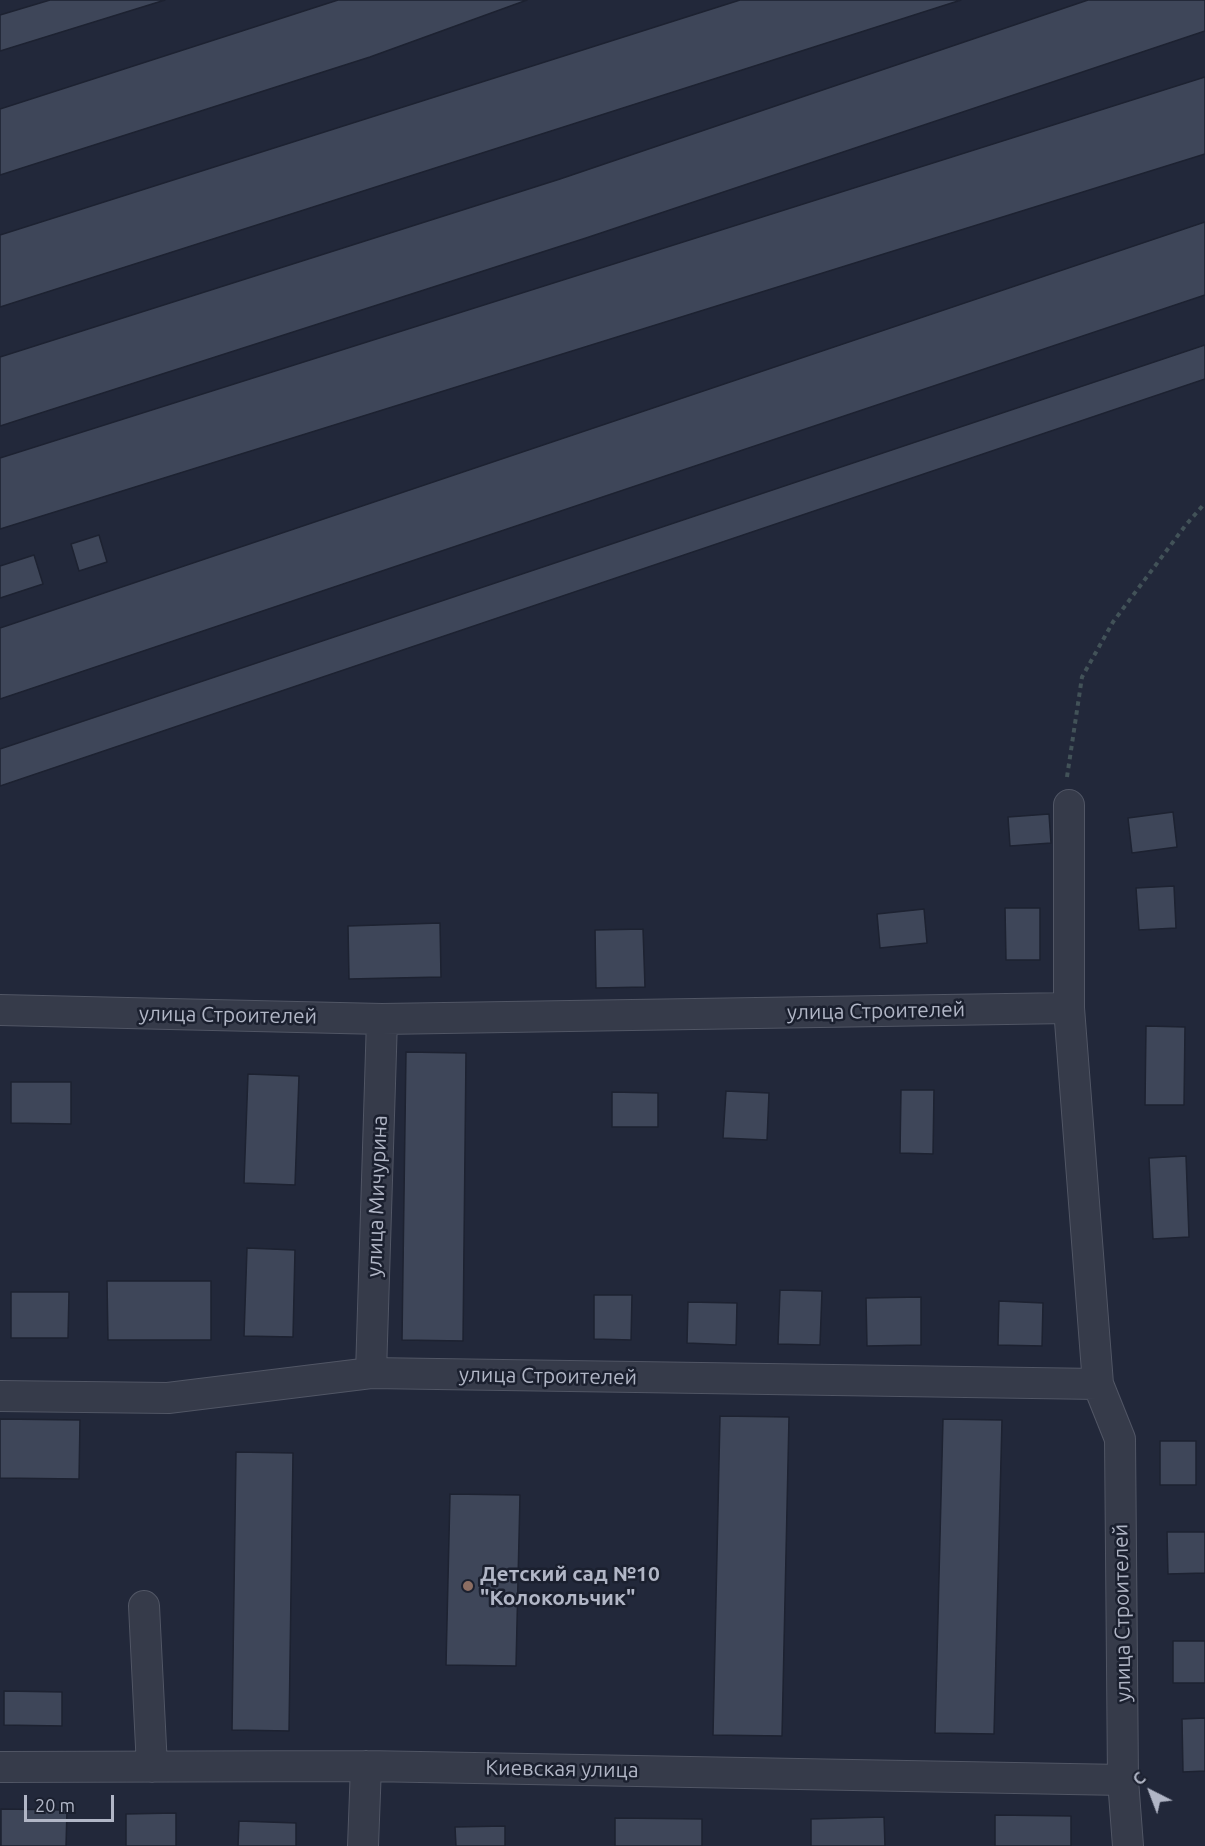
<!DOCTYPE html>
<html>
<head>
<meta charset="utf-8">
<style>
  body { margin:0 }
  #map { position:relative; width:1205px; height:1846px; overflow:hidden; background:#22283a; font-family:Ubuntu,sans-serif }
  canvas { display:block }
  .north { position:absolute; left:1121px; top:1762px; width:60px; height:60px; -webkit-text-stroke:4px #1b202f; paint-order:stroke; rotate:318deg; font-size:16px; font-weight:700; line-height:24px; text-align:center; color:#b1b6c6 }
  .north::after { content:''; display:block; margin:auto; width:21px; height:27px; background:#b1b6c6; clip-path:polygon(50% 0,100% 100%,50% 72%,0 100%) }
  .scale { position:absolute; left:24px; top:1795px; width:90px; height:27px; box-sizing:border-box; border:3px solid #b1b6c6; border-top:0; padding-left:8px; font-size:18px; line-height:21px; white-space:nowrap; color:#b1b6c6; -webkit-text-stroke:4px #1b202f; paint-order:stroke }
</style>
</head>
<body>
<div id="map">
<canvas width="1205" height="1846"></canvas>
<div class="north">С</div>
<div class="scale">20 m</div>
</div>
<script>
const ctx = document.querySelector('canvas').getContext('2d');
ctx.lineJoin = 'round';
function fill(path, color) {
  ctx.fillStyle = color;
  ctx.fill(path, 'evenodd');
}
function shape(rows) {
  const path = new Path2D();
  for (const r of rows) {
    path.moveTo(r[0], r[1]);
    for (let i = 2; i < r.length; i += 2) path.lineTo(r[i], r[i + 1]);
  }
  return path;
}
function strokePath(path, color, width, dash) {
  ctx.strokeStyle = color;
  ctx.lineWidth = width;
  ctx.lineCap = dash ? 'butt' : 'round';
  ctx.setLineDash(dash || []);
  ctx.stroke(path);
}
function write(font, color, halo, rows, align = 'center') {
  ctx.font = font + ' Ubuntu,sans-serif';
  ctx.lineWidth = 5;
  ctx.setLineDash([]);
  ctx.textBaseline = 'middle';
  ctx.strokeStyle = halo;
  ctx.fillStyle = color;
  for (const [text, x, y, turn = 0] of rows) {
    ctx.save();
    ctx.translate(x, y);
    ctx.rotate((+turn || 0) * Math.PI / 180);
    ctx.textAlign = isNaN(turn) ? turn : align;
    if (halo) ctx.strokeText(text, 0, 0);
    ctx.fillText(text, 0, 0);
    ctx.restore();
  }
}
const building = shape([
  [50,0,165,0,0,51,0,15,50,0],
  [338,0,527,0,370,57,0,175,0,109,338,0],
  [740,0,961,0,0,307,0,235,740,0],
  [1088,0,1205,0,1205,31,586,238,0,426,0,357,560,179,1088,0],
  [1205,77,1205,154,0,529,0,458,1205,77],
  [1205,222,1205,295,0,699,0,628,1205,222],
  [1205,345,1205,379,0,786,0,749,1205,345],
  [99,535,107,562,79,571,71,544,99,535],
  [34,555,43,584,0,598,0,566,34,555],
  [1173,812,1177,847,1132,853,1128,818,1173,812],
  [1049,814,1051,843,1010,846,1008,817,1049,814],
  [1174,886,1176,928,1139,930,1136,888,1174,886],
  [1005,908,1040,908,1040,960,1006,960,1005,908],
  [924,909,927,943,880,948,877,914,924,909],
  [440,923,441,977,349,979,348,926,440,923],
  [643,929,645,987,596,988,595,930,643,929],
  [1146,1026,1185,1027,1184,1105,1145,1105,1146,1026],
  [406,1052,466,1053,463,1341,402,1340,406,1052],
  [248,1074,299,1076,295,1185,244,1183,248,1074],
  [11,1082,71,1082,71,1124,11,1123,11,1082],
  [901,1090,934,1090,933,1154,900,1153,901,1090],
  [726,1091,769,1093,767,1140,723,1138,726,1091],
  [612,1092,658,1093,658,1127,612,1127,612,1092],
  [1186,1156,1189,1237,1153,1239,1149,1158,1186,1156],
  [247,1248,295,1250,293,1337,244,1336,247,1248],
  [107,1281,211,1281,211,1340,108,1340,107,1281],
  [780,1290,822,1291,820,1345,778,1344,780,1290],
  [11,1292,69,1292,68,1338,11,1338,11,1292],
  [594,1295,632,1295,631,1340,594,1339,594,1295],
  [921,1297,921,1345,867,1346,866,1298,921,1297],
  [999,1301,1043,1303,1042,1346,998,1345,999,1301],
  [688,1302,737,1303,736,1345,687,1343,688,1302],
  [720,1416,789,1417,782,1736,713,1735,720,1416],
  [0,1419,80,1420,79,1479,0,1478,0,1419],
  [943,1419,1002,1420,994,1734,935,1733,943,1419],
  [1160,1441,1196,1441,1196,1485,1160,1485,1160,1441],
  [236,1452,293,1453,289,1731,232,1730,236,1452],
  [450,1494,520,1495,516,1666,446,1665,450,1494],
  [1167,1532,1205,1532,1205,1573,1168,1574,1167,1532],
  [1173,1641,1205,1641,1205,1683,1173,1683,1173,1641],
  [4,1691,62,1692,62,1726,4,1725,4,1691],
  [1205,1718,1205,1771,1183,1772,1182,1719,1205,1718],
  [1,1809,67,1810,66,1846,1,1846,1,1809],
  [176,1813,176,1846,126,1846,126,1814,176,1813],
  [995,1815,1071,1816,1071,1846,995,1846,995,1815],
  [884,1817,885,1846,811,1846,811,1819,884,1817],
  [615,1818,702,1819,702,1846,615,1846,615,1818],
  [239,1821,296,1823,296,1846,238,1846,239,1821],
  [505,1826,505,1846,456,1846,455,1827,505,1826]
]);
fill(building, '#3e4659');
strokePath(building, '#1d2231', 1.5);
const minor = shape([
  [1069,1008,1098,1384,1120,1439,1123,1780,1128,1846],
  [0,1010,382,1019,1069,1008,1069,805],
  [371,1373,382,1019],
  [0,1396,168,1398,371,1373,1098,1384],
  [144,1606,152,1767],
  [0,1767,366,1766,1123,1780],
  [363,1846,366,1766]
]);
strokePath(minor, '#515665', 32);
strokePath(shape([
  [1067,777,1082,677,1113,622,1185,526,1205,503]
]), '#425258', 4, [4.5, 4.5]);
strokePath(minor, '#363b4a', 30);
for (const [x, y, r, color] of [
  [468,1586,6,"#8d6e63"]
]) {
  const dot = new Path2D();
  dot.arc(x, y, r, 0, 2 * Math.PI);
  ctx.fillStyle = color;
  ctx.fill(dot);
  strokePath(dot, '#1b202f', 2);
}
write('21px', '#b1b6c6', '#1b202f', [
  ["улица Строителей",876,1011,-1],
  ["улица Строителей",228,1015,1],
  ["улица Мичурина",377,1196,-88],
  ["улица Строителей",548,1376,1],
  ["улица Строителей",1122,1613,-91],
  ["Киевская улица",562,1769,1]
]);
write('bold 21px', '#b1b6c6', '#1b202f', [
  ["Детский сад №10",480,1574],
  ["\"Колокольчик\"",480,1598]
], 'left');
</script>
</body>
</html>
